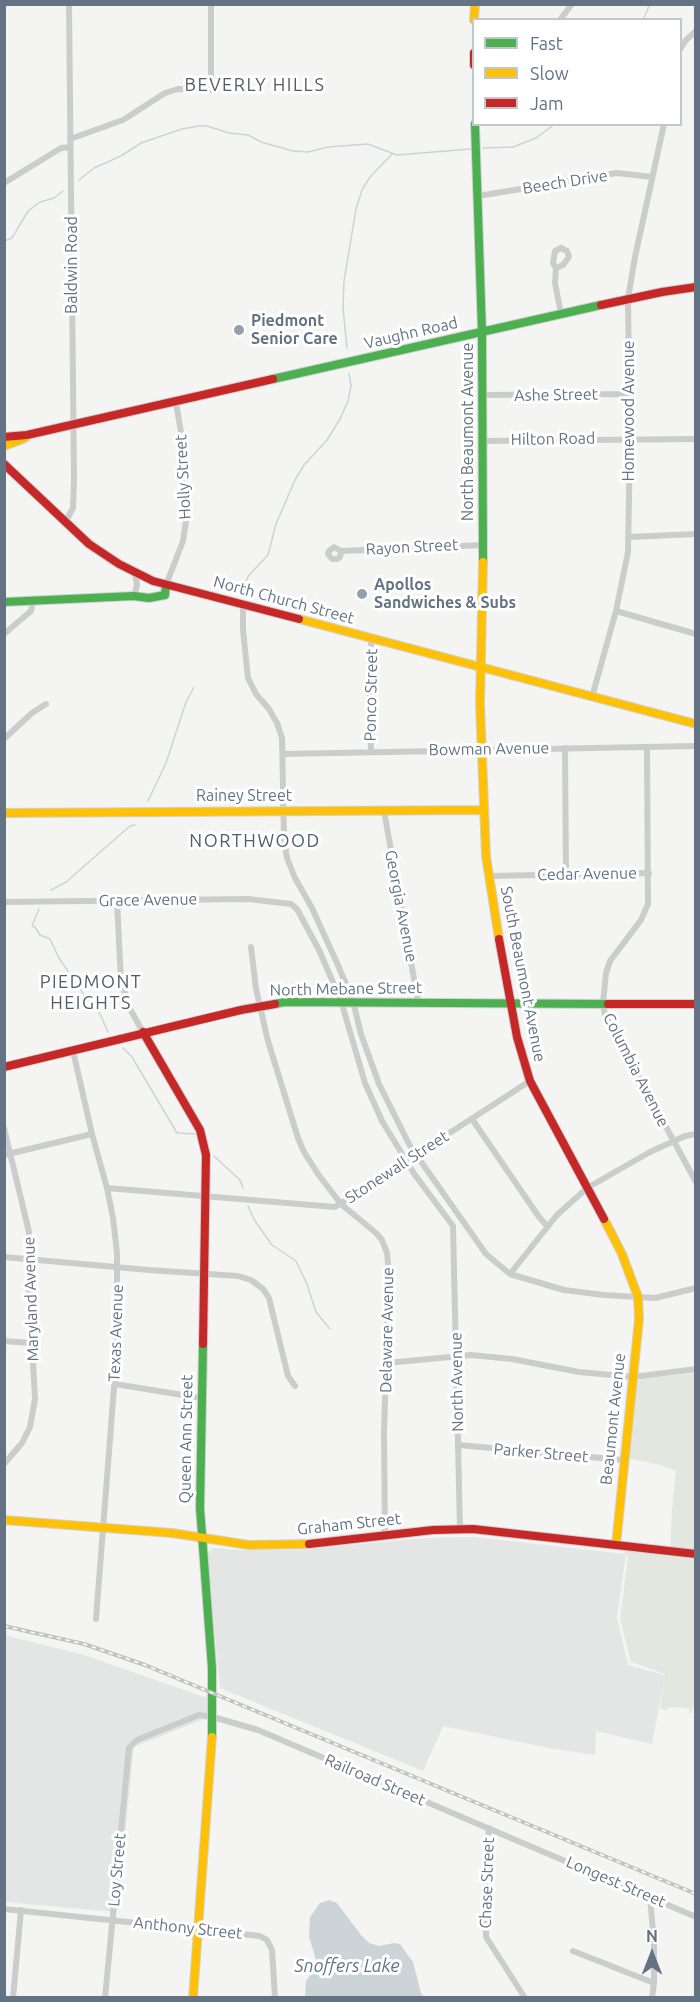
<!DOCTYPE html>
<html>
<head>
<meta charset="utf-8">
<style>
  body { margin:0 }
  #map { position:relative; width:700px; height:2002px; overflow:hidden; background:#f4f4f2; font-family:Ubuntu,sans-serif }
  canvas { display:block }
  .frame { position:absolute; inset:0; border:6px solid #637383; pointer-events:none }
  .legend { position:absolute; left:472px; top:18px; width:210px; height:108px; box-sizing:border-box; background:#fff; border:2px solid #c1c7cd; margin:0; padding:8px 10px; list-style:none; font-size:18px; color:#637383 }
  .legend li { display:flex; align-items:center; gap:12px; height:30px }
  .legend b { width:30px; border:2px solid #c1c7cd }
  .north { position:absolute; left:622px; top:1924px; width:60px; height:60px; -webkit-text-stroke:4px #fff; paint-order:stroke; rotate:0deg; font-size:16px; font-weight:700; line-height:24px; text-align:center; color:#637383 }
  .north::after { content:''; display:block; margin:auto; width:21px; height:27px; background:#637383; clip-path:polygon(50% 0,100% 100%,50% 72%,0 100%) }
</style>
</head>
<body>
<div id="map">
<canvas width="700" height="2002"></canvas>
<div class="frame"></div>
<ul class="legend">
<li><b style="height:8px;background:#4caf50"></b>Fast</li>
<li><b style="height:8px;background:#ffc107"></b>Slow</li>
<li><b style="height:8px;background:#c62828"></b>Jam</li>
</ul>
<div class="north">N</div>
</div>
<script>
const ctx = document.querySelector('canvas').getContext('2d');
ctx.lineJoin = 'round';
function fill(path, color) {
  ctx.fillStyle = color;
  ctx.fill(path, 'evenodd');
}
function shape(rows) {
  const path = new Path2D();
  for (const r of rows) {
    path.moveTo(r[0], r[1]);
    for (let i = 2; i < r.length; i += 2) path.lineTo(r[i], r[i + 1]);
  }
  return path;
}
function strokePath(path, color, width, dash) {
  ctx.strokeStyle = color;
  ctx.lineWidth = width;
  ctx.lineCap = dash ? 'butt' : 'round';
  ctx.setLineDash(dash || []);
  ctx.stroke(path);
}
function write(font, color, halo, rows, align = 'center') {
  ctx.font = font + ' Ubuntu,sans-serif';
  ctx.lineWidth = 6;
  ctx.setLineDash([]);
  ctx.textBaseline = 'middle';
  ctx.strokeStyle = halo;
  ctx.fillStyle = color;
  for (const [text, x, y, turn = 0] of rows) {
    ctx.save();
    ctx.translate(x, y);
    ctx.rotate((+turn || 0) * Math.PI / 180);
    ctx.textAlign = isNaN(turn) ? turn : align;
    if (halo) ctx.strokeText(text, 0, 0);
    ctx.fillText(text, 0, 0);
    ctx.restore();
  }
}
fill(shape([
  [474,1537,626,1554,617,1617,628,1665,665,1675,652,1744,596,1731,595,1755,549,1748,443,1726,423,1771,220,1688,207,1554,213,1548,243,1550,295,1550,426,1538],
  [4,1635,84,1655,210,1699,207,1718,134,1747,117,1912,5,1902]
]), '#e4e6e5');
fill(shape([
  [695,1373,695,1551,670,1547,672,1508,676,1471,661,1465,627,1458,634,1385,641,1379],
  [623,1551,676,1555,695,1560,696,1706,692,1708,692,1713,690,1713,689,1708,670,1707,666,1711,660,1708,665,1674,631,1662,620,1619,628,1556]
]), '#e3e7e0');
fill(shape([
  [329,1900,337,1903,361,1935,369,1943,379,1946,394,1943,400,1944,413,1962,421,1993,424,1997,305,1997,306,1981,314,1970,316,1960,309,1937,310,1917,320,1903]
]), '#ccd4d7');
strokePath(shape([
  [643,20,650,4],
  [483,148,513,147,536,138,555,124],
  [79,180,94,168,121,156,141,143,182,129,199,126,207,126,229,133,248,135,261,142,293,151,308,152,328,147,368,144,397,155,471,149],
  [4,241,12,238,28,211,40,202,54,198,63,191],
  [347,348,343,308,344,281,356,209,362,190,370,177,392,154],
  [242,589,249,575,268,555,276,524,295,480,304,465,327,440,340,419,348,401,351,386,349,373],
  [148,801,166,763,186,702,194,687],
  [51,890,66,882,130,826,135,825],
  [39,909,32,926,35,927,40,935,50,939,59,958,82,992,100,1014,108,1032],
  [123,1048,132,1057,177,1133,196,1134],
  [214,1156,240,1180,243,1188],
  [248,1206,255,1221,272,1245,296,1261,307,1284,316,1312,330,1329]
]), '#ccd4d7', 1.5);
const fast = shape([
  [475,124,482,332,483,562],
  [273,379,601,305],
  [4,602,134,596,149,598,165,595,166,585],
  [275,1004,284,1002,608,1004],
  [203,1344,200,1508,212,1668,212,1737]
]);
const slow = shape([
  [474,20,475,4],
  [4,446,25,438],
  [483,562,480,704,486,856,499,939],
  [299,619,696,724],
  [4,813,484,810],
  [604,1219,622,1254,638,1297,639,1319,616,1545],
  [4,1520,172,1533,249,1545,309,1544],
  [193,1998,212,1737]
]);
const jam = shape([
  [474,53,474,65],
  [601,305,662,292,696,287],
  [4,437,27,435,273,379],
  [4,464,89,544,119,564,153,581,299,619],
  [499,939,517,1037,530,1081,604,1219],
  [608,1004,696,1004],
  [143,1032,200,1130,206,1155,203,1344],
  [4,1067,241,1010,275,1004],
  [309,1544,433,1530,473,1529,696,1554]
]);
strokePath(fast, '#d0d2d2', 10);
strokePath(slow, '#d0d2d2', 10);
strokePath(jam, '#d0d2d2', 10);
strokePath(shape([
  [560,20,572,4],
  [680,49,686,40,696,31],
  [70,139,123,120,165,93,178,89,211,90,211,4],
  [4,183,61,148,70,147],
  [478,196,617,173,652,177],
  [561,248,567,251,569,257,563,265,556,268,553,263,555,251,561,248],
  [556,268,555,283,561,314],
  [483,395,629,394],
  [483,441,696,439],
  [65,523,73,508,74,479,69,4],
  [629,537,696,534],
  [341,551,340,557,337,559,332,559,328,554,329,551,334,547,341,551,484,545],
  [166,585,183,541,186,521,185,456,176,403],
  [134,596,137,585,135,573],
  [243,605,243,630,248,678,256,694,269,709,277,723,282,738,284,839,287,858,295,878,312,908,337,963,353,1001,361,1034,379,1084,410,1146,486,1254,510,1274,564,1290,604,1295,655,1298,696,1288],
  [616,611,696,634],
  [4,634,31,611,33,602],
  [592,697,616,611,628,552,630,439,628,299,635,257,664,124],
  [4,739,32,713,46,704],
  [647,747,648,904,641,920,610,961,606,973,603,1003,605,1015,696,1182],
  [565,748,566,874],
  [371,752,369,656,372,639],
  [283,754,696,746],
  [384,811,418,1001],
  [488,876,649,873],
  [117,901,121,981,130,1009,143,1032],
  [4,902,248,899,291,904],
  [291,904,297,909,319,950,341,1001,365,1083,382,1121,415,1175,453,1226,460,1529],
  [251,947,256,989,268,1041,298,1138,304,1152,318,1174,341,1204,376,1233,382,1240,387,1253,389,1274,384,1432,385,1536],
  [73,1051,92,1134,107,1188,113,1218,117,1253,117,1349,96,1619],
  [472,1119,539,1217,547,1226],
  [4,1128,29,1232,28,1271,35,1399,30,1427,22,1443,4,1464],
  [4,1155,92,1134],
  [107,1188,335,1207,530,1081],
  [4,1257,149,1270,238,1276,251,1280,263,1289,269,1298,288,1376,295,1386],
  [510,1274,557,1215,587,1188,650,1152,685,1136,696,1134],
  [4,1341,31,1343],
  [387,1363,471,1355,512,1359,579,1372,633,1377,696,1369],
  [115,1384,201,1398],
  [459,1445,623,1460],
  [489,1828,487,1847,486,1937,525,1998],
  [650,1897,654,1944,654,1983,652,1998],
  [4,1909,260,1936,267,1940,272,1950,275,1998],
  [573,1951,654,1983],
  [13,1998,21,1910],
  [105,1998,129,1748,137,1740,199,1715,213,1717,258,1730,696,1917]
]), '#cbcdcd', 6);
strokePath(fast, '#4caf50', 8);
strokePath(slow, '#ffc107', 8);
strokePath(jam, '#c62828', 8);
const rail = shape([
  [4,1626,84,1644,145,1665,696,1894]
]);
strokePath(rail, '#c1c3c3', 4);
strokePath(rail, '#fff', 1.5, [4.5]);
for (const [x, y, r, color] of [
  [239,330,6,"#96a0aa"],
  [362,594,6,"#96a0aa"]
]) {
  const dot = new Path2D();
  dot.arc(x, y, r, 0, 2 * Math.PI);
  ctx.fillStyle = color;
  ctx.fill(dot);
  strokePath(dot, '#fff', 2);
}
write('16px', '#637383', '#fff', [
  ["Beech Drive",565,182,-9],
  ["Baldwin Road",72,265,-90],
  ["Vaughn Road",411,333,-13],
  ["Ashe Street",556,395,-1],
  ["Homewood Avenue",629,411,-90],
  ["North Beaumont Avenue",468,432,-90],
  ["Hilton Road",553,439,-1],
  ["Holly Street",183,477,-93],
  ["Rayon Street",412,547,-3],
  ["North Church Street",284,600,15],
  ["Ponco Street",371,695,-89],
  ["Bowman Avenue",489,749,-1],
  ["Rainey Street",244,796],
  ["Cedar Avenue",587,874,-1],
  ["Grace Avenue",148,900,-1],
  ["Georgia Avenue",401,906,79],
  ["South Beaumont Avenue",523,974,79],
  ["North Mebane Street",346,989,-1],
  ["Columbia Avenue",636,1070,63],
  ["Stonewall Street",397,1167,-33],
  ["Maryland Avenue",31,1299,-92],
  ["Delaware Avenue",387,1330,-89],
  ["Texas Avenue",116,1333,-88],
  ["North Avenue",457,1382,-91],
  ["Beaumont Avenue",613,1419,-84],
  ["Queen Ann Street",186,1439,-89],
  ["Parker Street",541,1453,5],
  ["Graham Street",349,1524,-6],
  ["Railroad Street",375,1780,23],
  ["Loy Street",117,1870,-85],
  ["Longest Street",616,1882,23],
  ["Chase Street",487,1883,-88],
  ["Anthony Street",188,1928,6]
]);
write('bold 16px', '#637383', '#fff', [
  ["Piedmont",251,321],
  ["Senior Care",251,339],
  ["Apollos",374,585],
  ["Sandwiches & Subs",374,603]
], 'left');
ctx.letterSpacing = '1.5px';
write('18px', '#515d68', '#fff', [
  ["BEVERLY HILLS",255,85],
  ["NORTHWOOD",255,841],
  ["PIEDMONT",91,982],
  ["HEIGHTS",91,1003]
]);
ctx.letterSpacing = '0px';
write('italic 18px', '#5f7681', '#fff', [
  ["Snoffers Lake",347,1966]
]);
</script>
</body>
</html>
